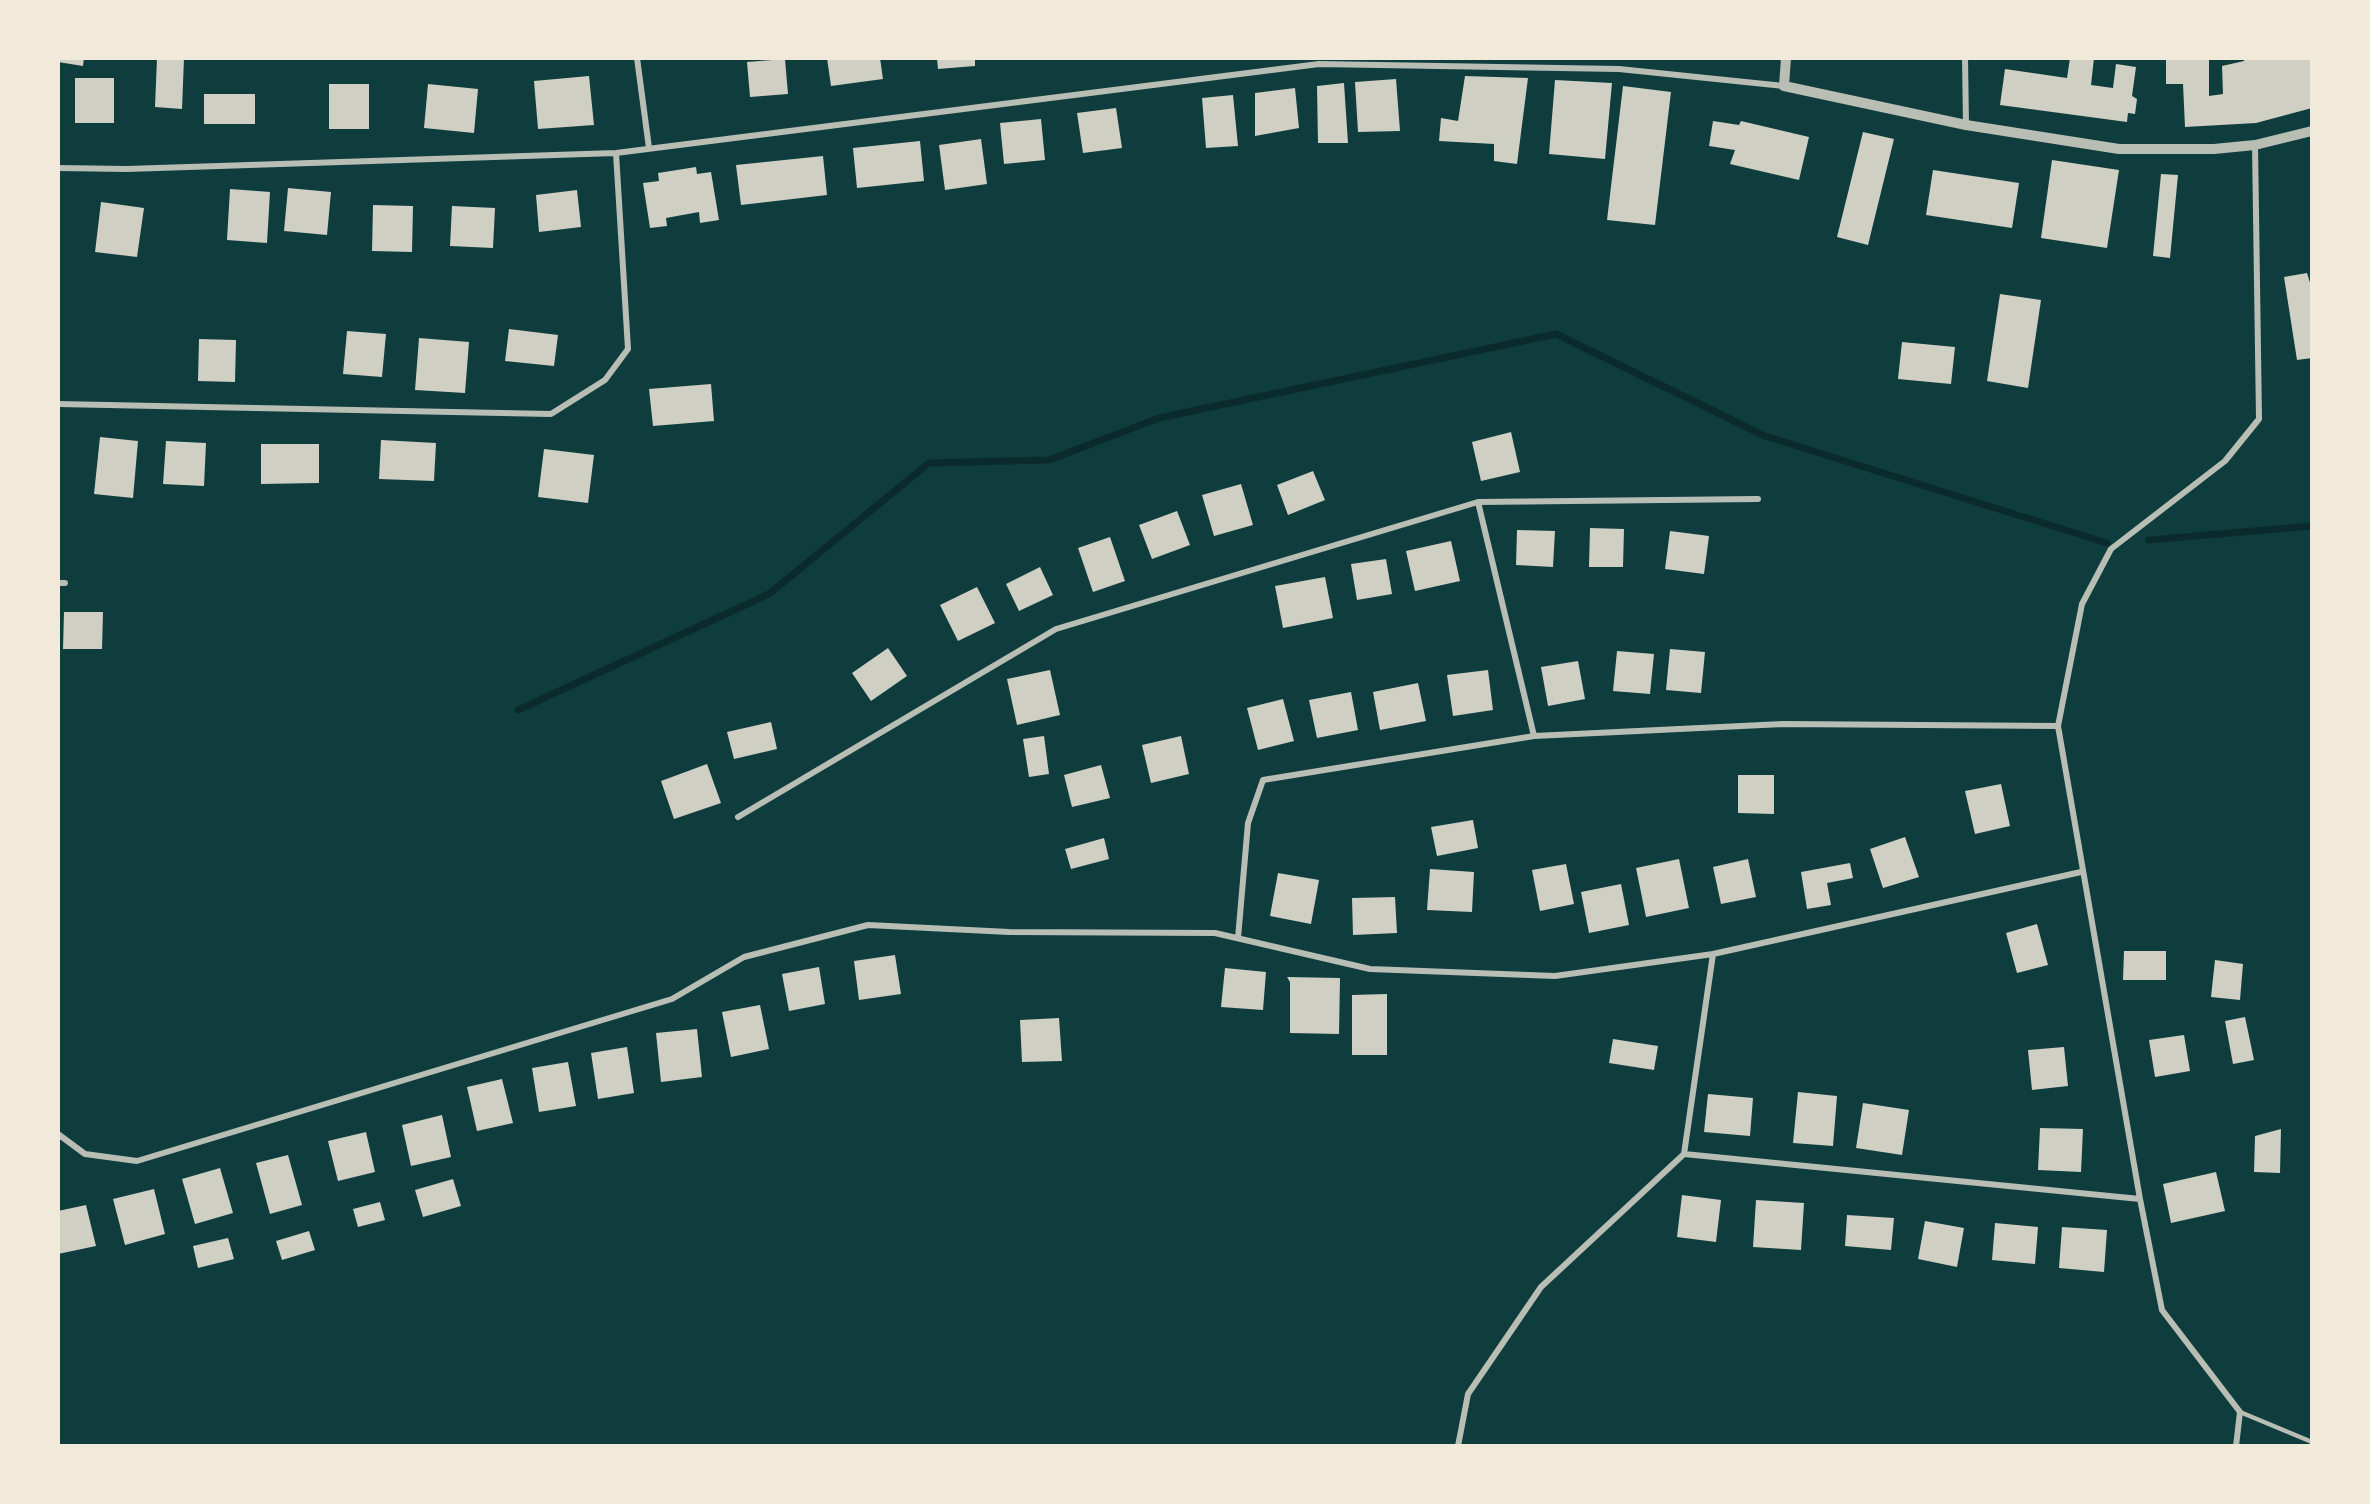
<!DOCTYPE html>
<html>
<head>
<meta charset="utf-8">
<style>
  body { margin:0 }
  #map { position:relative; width:2370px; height:1504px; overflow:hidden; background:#0f3d3e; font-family:"Open Sans",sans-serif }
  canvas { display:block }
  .frame { position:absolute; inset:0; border:60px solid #f1e9da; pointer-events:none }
</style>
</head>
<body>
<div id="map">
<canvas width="2370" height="1504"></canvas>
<div class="frame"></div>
</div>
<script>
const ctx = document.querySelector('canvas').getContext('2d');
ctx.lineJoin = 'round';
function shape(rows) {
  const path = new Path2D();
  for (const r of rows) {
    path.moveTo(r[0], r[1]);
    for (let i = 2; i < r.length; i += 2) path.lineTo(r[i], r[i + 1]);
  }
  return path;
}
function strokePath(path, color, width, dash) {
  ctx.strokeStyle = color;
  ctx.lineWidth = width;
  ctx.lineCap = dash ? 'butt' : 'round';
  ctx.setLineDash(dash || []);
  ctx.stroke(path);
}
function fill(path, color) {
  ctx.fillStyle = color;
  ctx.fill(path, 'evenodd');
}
strokePath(shape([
  [2149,540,2312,526],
  [518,710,769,594,929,463,1049,460,1159,418,1556,334,1765,436,2107,543]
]), '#0a2a2b', 7);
fill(shape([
  [58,58,84,58,83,66,58,62],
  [157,58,184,58,182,109,155,107],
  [827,58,880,58,883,79,831,86],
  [937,58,975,58,975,66,938,69],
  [2070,58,2094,58,2091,85,2113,88,2116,64,2136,67,2132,96,2137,99,2135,114,2128,113,2127,122,2000,105,2005,69,2067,78],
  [2166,58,2209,58,2209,96,2223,94,2222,66,2244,61,2244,58,2312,58,2312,108,2256,123,2185,127,2183,84,2166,84],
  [785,59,788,94,750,97,747,62],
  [589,76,594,125,538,129,534,81],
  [1465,76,1528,78,1517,164,1494,161,1494,144,1439,141,1441,118,1458,121],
  [75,78,114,78,114,123,75,123],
  [1396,79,1400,131,1358,132,1355,82],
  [1555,80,1612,83,1605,159,1549,154],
  [1344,83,1348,143,1318,143,1317,86],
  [329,84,369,84,369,129,329,129],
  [428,84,478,89,474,133,424,128],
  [1623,86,1671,92,1655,225,1607,220],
  [1295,88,1299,128,1255,136,1255,93],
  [204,94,255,94,255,124,204,124],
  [1233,95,1238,146,1206,148,1202,98],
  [1116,108,1122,148,1083,153,1077,113],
  [1041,119,1045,160,1004,164,1000,123],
  [1713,121,1739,125,1741,121,1809,137,1799,180,1730,164,1735,150,1709,146],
  [1863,132,1894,139,1868,245,1837,237],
  [981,139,987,184,945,190,939,145],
  [920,141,924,181,857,188,853,148],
  [823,156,827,195,741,205,736,165],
  [2052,160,2119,170,2107,248,2041,238],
  [696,167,697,174,711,172,719,220,700,223,699,212,666,218,667,226,650,228,643,183,659,181,658,173],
  [1933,170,2019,183,2012,228,1926,215],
  [2161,174,2178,175,2170,258,2153,256],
  [288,188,331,192,327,235,284,231],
  [230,189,270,192,267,243,227,240],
  [577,190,581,227,539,232,536,195],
  [101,202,144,208,137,257,95,252],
  [373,205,413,206,412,252,372,251],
  [452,206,495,208,493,248,450,246],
  [2307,273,2312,289,2312,358,2297,360,2284,277],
  [2000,294,2041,300,2028,388,1987,381],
  [509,329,558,335,554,366,505,361],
  [347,331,386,334,382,377,343,374],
  [419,338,469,342,465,393,415,390],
  [199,339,236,340,235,382,198,381],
  [1902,342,1955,347,1951,384,1898,379],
  [711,384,714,421,653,426,649,389],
  [1511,432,1520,472,1481,481,1472,442],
  [100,437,138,441,133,498,94,494],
  [381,440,436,443,434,481,379,479],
  [166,441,206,443,204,486,163,484],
  [261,444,319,444,319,483,261,484],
  [544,449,594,455,588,503,538,497],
  [1313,471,1325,500,1288,515,1277,485],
  [1241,484,1253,525,1214,536,1202,495],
  [1177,511,1190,545,1152,559,1139,525],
  [1590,528,1624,529,1623,567,1589,567],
  [1517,530,1555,531,1553,567,1516,565],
  [1670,531,1709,536,1704,574,1665,569],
  [1110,537,1125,581,1093,592,1078,548],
  [1451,541,1460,581,1415,591,1406,551],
  [1386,559,1392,594,1357,600,1351,564],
  [1040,567,1053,595,1019,611,1006,584],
  [1325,577,1333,618,1283,628,1275,586],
  [977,587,995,623,958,641,940,605],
  [64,612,103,612,102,649,63,649],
  [888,648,907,676,871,701,852,673],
  [1670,649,1705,652,1701,693,1666,690],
  [1617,651,1654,654,1650,694,1613,691],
  [1578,661,1585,699,1548,706,1541,667],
  [1050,670,1060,715,1017,725,1007,679],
  [1488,670,1493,710,1453,716,1447,675],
  [1418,683,1426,721,1380,730,1373,692],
  [1351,692,1358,730,1317,738,1309,700],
  [1283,699,1294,741,1258,750,1247,708],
  [771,722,777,749,734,759,727,732],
  [1044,736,1049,774,1029,777,1023,739],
  [1181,736,1189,774,1151,783,1142,745],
  [707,764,721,803,674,819,661,781],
  [1101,765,1110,798,1072,807,1064,775],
  [1738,775,1774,775,1774,814,1738,813],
  [2001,784,2010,826,1975,834,1965,791],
  [1473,820,1478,848,1437,856,1431,827],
  [1905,837,1919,877,1883,888,1870,849],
  [1104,838,1109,859,1071,869,1065,849],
  [1679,859,1689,908,1646,917,1636,868],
  [1748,859,1756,897,1721,904,1713,867],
  [1850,863,1853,878,1827,883,1831,905,1807,909,1801,872],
  [1566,864,1574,904,1540,911,1532,870],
  [1430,869,1474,872,1472,912,1427,910],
  [1278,873,1319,880,1311,924,1270,916],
  [1621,884,1629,925,1589,933,1581,892],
  [1395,897,1397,933,1353,935,1352,898],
  [2037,924,2048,965,2017,973,2006,933],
  [2124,951,2166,951,2166,980,2123,980],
  [895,955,901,994,859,1000,854,961],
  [2215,960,2243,964,2240,1000,2211,997],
  [819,967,825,1004,789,1011,782,974],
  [1225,968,1266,972,1263,1010,1221,1007],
  [1287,977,1340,978,1339,1034,1290,1033,1290,982],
  [1387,994,1387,1055,1352,1055,1352,995],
  [760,1005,769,1049,731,1057,722,1012],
  [2245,1017,2254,1060,2233,1064,2225,1021],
  [1059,1018,1062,1061,1022,1062,1020,1020],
  [697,1029,702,1077,661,1082,656,1033],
  [2184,1035,2190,1071,2155,1077,2149,1040],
  [1613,1039,1658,1046,1654,1070,1609,1063],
  [627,1047,634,1093,598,1099,591,1053],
  [2064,1047,2068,1086,2032,1090,2028,1050],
  [568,1062,576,1106,539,1112,532,1068],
  [502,1079,513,1123,477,1131,467,1087],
  [1798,1092,1837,1096,1833,1146,1793,1143],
  [1708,1094,1753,1098,1750,1136,1704,1132],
  [1863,1103,1909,1110,1902,1155,1856,1148],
  [442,1115,451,1157,411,1166,402,1125],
  [2040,1128,2083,1129,2081,1172,2038,1170],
  [2281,1129,2280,1173,2254,1172,2255,1136],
  [366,1132,375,1172,338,1181,328,1141],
  [288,1155,302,1205,270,1214,256,1163],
  [220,1168,233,1213,195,1224,182,1179],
  [2216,1172,2225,1211,2171,1223,2163,1184],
  [453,1179,461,1206,423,1217,415,1190],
  [154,1189,165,1234,125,1245,113,1199],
  [1682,1195,1721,1200,1716,1242,1677,1237],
  [1756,1200,1804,1203,1801,1250,1753,1247],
  [380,1202,385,1220,358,1227,353,1209],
  [86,1205,96,1246,58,1254,58,1211],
  [1847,1215,1894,1218,1891,1250,1845,1246],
  [1925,1221,1964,1228,1957,1267,1918,1259],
  [1995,1223,2038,1227,2035,1264,1992,1260],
  [2062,1227,2107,1230,2104,1272,2059,1268],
  [309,1231,315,1250,282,1260,276,1241],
  [228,1238,234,1259,198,1268,193,1246]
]), '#cfcfc3');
strokePath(shape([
  [2240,1412,2312,1442]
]), '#b8beb3', 4.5);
strokePath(shape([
  [637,58,649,148],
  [1965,58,1966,125],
  [58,168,127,169,616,153,1319,64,1619,69,1784,86],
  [58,404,551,414,605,380,628,349,616,153],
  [1478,502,1534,736],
  [58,583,65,583],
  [738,817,1056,629,1478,502,1758,499],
  [1238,938,1248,823,1263,780,1534,736,1783,724,2058,726],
  [58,1134,85,1154,137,1161,672,999,744,957,868,925,1009,932,1215,933,1370,969,1555,976,1713,954,2081,872],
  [1684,1154,2140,1199],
  [1684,1154,1713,954],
  [1458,1446,1468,1394,1541,1287,1684,1154],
  [2236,1446,2240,1412,2162,1310,2140,1199,2058,726,2082,604,2111,549,2225,461,2259,419,2255,145]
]), '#b8beb3', 6);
strokePath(shape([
  [1786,58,1784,86,1966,125,2119,149,2214,149,2255,145,2312,131]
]), '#b8beb3', 10);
</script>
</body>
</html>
